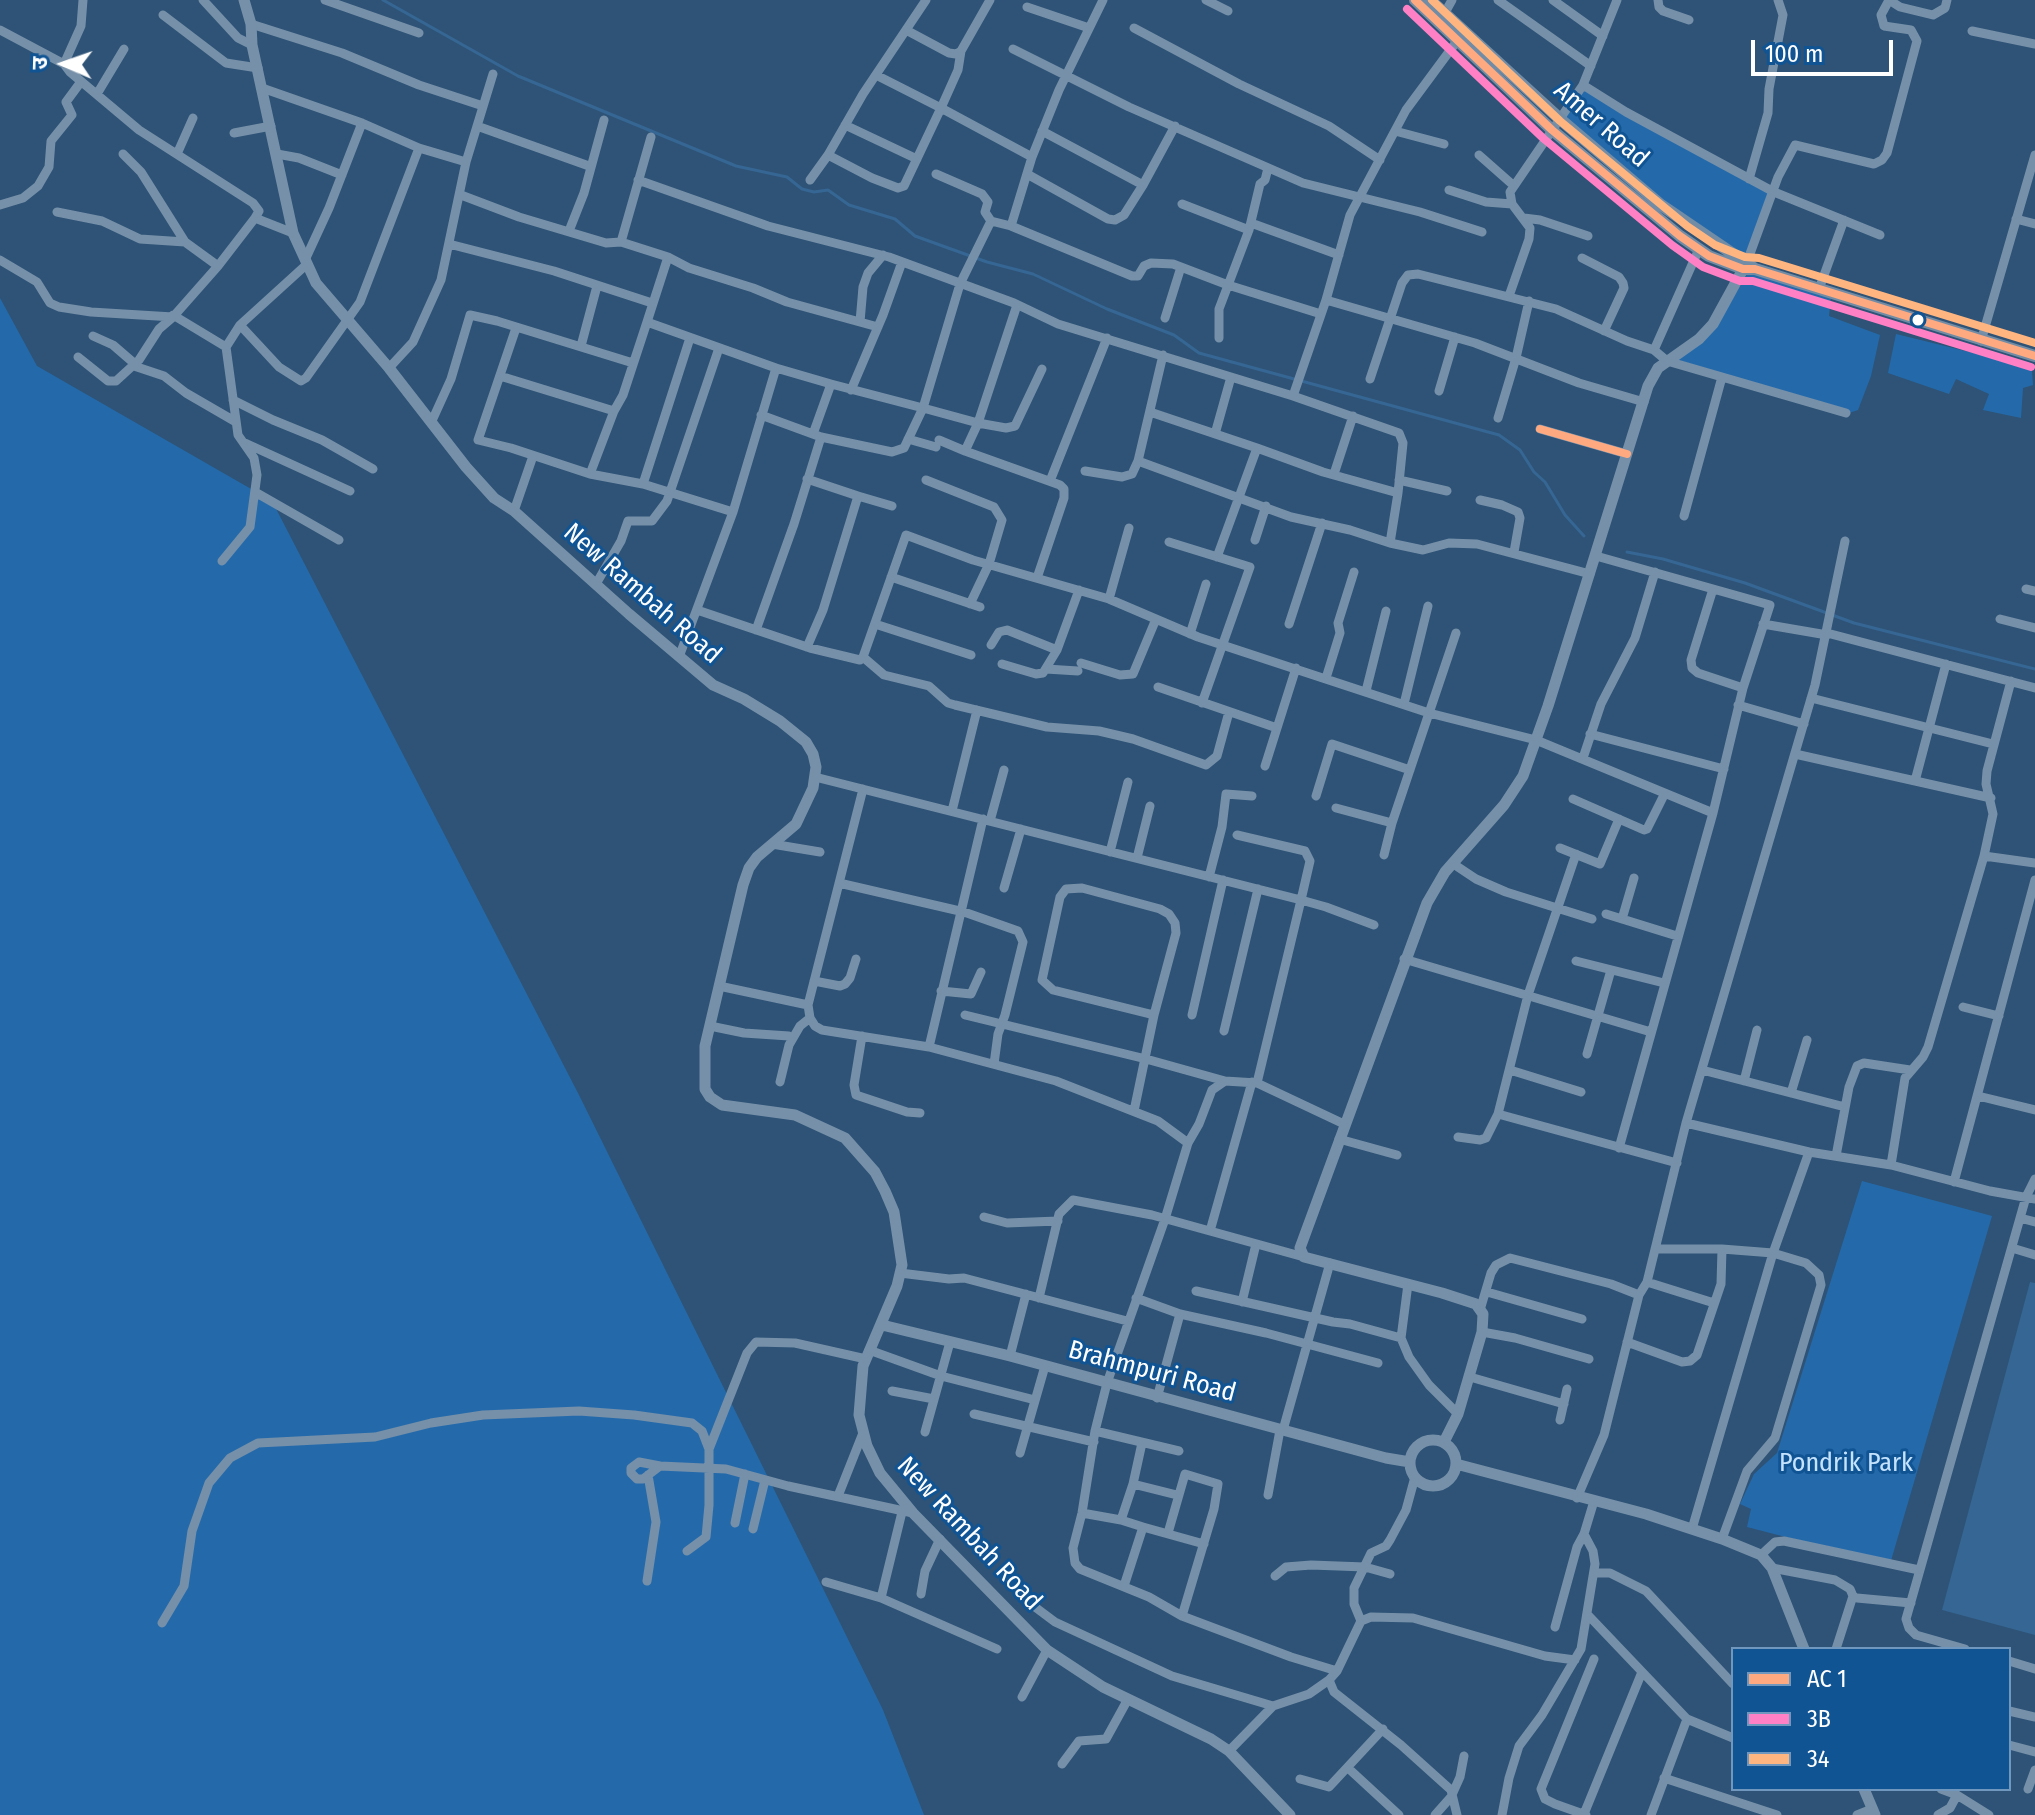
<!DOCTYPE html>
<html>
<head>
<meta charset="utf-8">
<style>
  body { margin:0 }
  #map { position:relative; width:2035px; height:1815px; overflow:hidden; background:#2e5376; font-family:"Fira Sans Condensed","Noto Sans Devanagari",sans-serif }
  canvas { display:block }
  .legend { position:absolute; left:1731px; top:1647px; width:280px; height:144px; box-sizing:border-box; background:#105494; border:2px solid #7098bf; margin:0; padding:10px 14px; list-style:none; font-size:24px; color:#fff }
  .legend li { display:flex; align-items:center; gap:16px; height:40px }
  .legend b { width:40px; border:2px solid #7098bf }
  .north { position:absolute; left:24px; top:24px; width:80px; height:80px; -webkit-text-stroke:6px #105494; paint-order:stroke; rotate:272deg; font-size:22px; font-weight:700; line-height:32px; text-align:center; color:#fff }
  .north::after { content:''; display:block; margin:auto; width:28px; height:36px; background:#fff; clip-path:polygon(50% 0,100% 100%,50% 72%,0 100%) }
  .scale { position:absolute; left:1751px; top:40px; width:142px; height:36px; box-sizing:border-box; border:4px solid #fff; border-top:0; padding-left:10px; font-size:24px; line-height:28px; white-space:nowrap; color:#fff; -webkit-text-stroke:6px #105494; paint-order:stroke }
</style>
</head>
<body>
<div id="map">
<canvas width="2035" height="1815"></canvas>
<ul class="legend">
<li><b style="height:10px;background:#ffa980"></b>AC 1</li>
<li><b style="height:10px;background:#ff80c5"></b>3B</li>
<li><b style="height:10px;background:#ffb580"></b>34</li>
</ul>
<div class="north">उ</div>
<div class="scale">100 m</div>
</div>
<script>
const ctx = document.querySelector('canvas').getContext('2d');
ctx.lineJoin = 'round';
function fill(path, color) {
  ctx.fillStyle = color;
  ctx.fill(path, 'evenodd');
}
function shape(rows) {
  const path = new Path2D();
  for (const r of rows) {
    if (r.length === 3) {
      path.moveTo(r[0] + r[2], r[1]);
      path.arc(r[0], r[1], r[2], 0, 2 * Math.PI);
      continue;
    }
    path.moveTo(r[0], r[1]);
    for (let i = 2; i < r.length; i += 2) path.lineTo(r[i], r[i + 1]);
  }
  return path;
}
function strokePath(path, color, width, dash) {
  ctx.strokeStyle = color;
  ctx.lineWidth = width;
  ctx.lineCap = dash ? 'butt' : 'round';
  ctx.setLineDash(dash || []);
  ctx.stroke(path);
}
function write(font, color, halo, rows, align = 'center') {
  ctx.font = font + ' "Fira Sans Condensed",sans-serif';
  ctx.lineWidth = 6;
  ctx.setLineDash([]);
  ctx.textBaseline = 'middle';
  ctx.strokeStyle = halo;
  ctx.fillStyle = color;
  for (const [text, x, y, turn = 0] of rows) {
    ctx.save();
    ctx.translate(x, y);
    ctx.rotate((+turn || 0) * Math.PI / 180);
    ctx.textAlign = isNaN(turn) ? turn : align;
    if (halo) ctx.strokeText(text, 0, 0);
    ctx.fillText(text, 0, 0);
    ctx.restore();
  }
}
fill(shape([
  [1583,90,1770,193,1746,254,1743,257,1663,203,1563,118],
  [1749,271,1831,297,1829,316,1880,335,1871,376,1858,410,1849,413,1675,359,1723,315],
  [0,298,37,366,272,501,579,1095,883,1710,924,1815,0,1815],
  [1896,334,2002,360,2032,371,2033,385,2023,388,2021,418,1983,410,1989,394,1956,379,1949,394,1888,373],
  [1862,1181,1992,1216,1890,1564,1747,1527,1751,1509,1740,1504,1754,1474,1777,1453]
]), '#246aab');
fill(shape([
  [2030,1282,2035,1283,2035,1635,1942,1610]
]), '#366693');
strokePath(shape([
  [383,0,518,76,736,166,787,177,802,189,814,192,828,190,849,205,895,219,915,236,987,262,1033,274,1107,309,1174,335,1199,353,1499,435,1520,450,1534,472,1545,482,1565,515,1584,536],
  [1627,552,1663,559,1745,583,1854,623,2035,669]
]), '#366693', 3);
strokePath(shape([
  [83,0,81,26,64,64,70,72,139,130,253,203,259,211,255,218],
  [203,0,238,38,252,45],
  [325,0,419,33],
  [1206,0,1228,11],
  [1498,0,1591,66],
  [1553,0,1603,36],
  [1658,0,1659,7,1663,11,1689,20],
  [1889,0,1900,7,1933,15,1945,8,1947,0],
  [1027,7,1089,28],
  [163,15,226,63,258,68],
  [1442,18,1452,0],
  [251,24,342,53,419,85,483,106],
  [1134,28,1239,84,1329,126,1380,160],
  [0,30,64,64],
  [906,30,949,53,956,54,961,51,990,0],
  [1972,31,2035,44],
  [1013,49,1129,107,1303,183,1420,212,1482,232],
  [961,51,958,70,941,108,1032,157],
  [1583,85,1626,112,1774,192,1880,235],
  [262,88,362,123,419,148,466,162,441,280,413,342,389,368],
  [97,94,124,49],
  [845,125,917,159],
  [477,126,589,166],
  [1042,131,1143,185],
  [1395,131,1444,144],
  [234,133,271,126],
  [123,154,141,172,185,242,218,266],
  [177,154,193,118],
  [277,154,299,158,342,175],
  [828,155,872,178,898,188,904,186,941,108,876,75],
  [1479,155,1513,185],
  [466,162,493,74],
  [936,174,982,194,988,202,985,212,991,221],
  [1027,174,1108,219,1115,220,1124,215,1143,185,1175,126],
  [1749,179,1768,113,1769,89,1783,15,1778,0],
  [638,180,768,226,889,257,1014,303,1058,324,1293,396,1399,433,1403,443,1398,493,1323,472,1257,448,1217,557],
  [810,180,828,155,863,94,926,0],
  [1449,190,1486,202,1512,204],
  [461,195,519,217,606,243,621,242,668,257,647,322,776,368],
  [1182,204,1249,230],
  [0,205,23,198,38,186,49,167,51,141,72,115,66,102,80,83],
  [57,212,102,221,140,239,185,242],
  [1524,218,1540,220,1588,236],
  [2016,219,2035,224],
  [1251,223,1339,255],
  [1011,226,1132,276,1138,276,1144,266,1151,263,1173,264,1228,285,1321,314],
  [569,231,584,193,604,120],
  [621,242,651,137],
  [449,244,554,271,652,303],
  [668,257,689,268,753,288,787,302,878,327],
  [1582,258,1619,277,1623,283,1624,288,1604,331],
  [0,260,37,282,50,303,59,307,91,312,173,317,218,266,255,218,293,233],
  [305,260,329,208,362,123],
  [1747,262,1778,177,1795,145,1874,164,1882,160,1887,153,1917,41,1911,30,1884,26,1881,15,1888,2],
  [1819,289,1844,220],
  [1509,296,1529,239,1530,228,1512,204,1510,192,1583,85,1617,0],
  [1326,300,1475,343,1579,383,1644,402],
  [1017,305,978,423,923,408,960,284,991,221,1011,226,1032,157,1059,90,1103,0],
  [173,315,226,347],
  [1165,318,1181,267],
  [860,322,863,287,868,273,883,255],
  [240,325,279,367,301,381,306,378,360,302,419,148],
  [516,328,478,440,511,448,590,474,643,484,690,338],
  [93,336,113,345,135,364],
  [1219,338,1219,309,1249,230,1260,184,1265,180,1268,168],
  [1981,341,2035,155],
  [581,346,597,286],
  [1654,350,1699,249],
  [78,357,108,381,116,381,139,360,159,329,173,317],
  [134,366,164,376,186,393,236,422],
  [500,376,614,411],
  [1370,379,1402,283,1408,275,1418,274,1556,309,1627,341,1654,350,1667,361,1846,413],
  [851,390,883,315,902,262],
  [1439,391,1455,337],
  [1293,396,1326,300,1350,215,1406,110,1457,41],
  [233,400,273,420,322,440,373,469],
  [1150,412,1257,448],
  [761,415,821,437,892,452,904,448,923,408,831,384],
  [1498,418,1516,358,1529,301],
  [431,423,451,379,470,315,497,321,633,363],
  [1540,429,1627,454],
  [1215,434,1231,377],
  [908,439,936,447],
  [939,440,965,451],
  [245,443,350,491],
  [1138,461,1291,517,1350,530,1390,543,1398,493],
  [1085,471,1122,477,1132,474,1138,461,1163,355],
  [590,474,614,411,623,395,647,322],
  [1334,474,1353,416],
  [807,479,858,496,823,610,807,647],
  [926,480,994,507,1002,520,989,564,970,604],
  [1399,480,1447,491],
  [1050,481,1107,338],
  [643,484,733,512],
  [255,492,339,540],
  [858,496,892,506],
  [1480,500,1502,505,1518,512,1520,518,1514,552],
  [514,511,533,456],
  [1684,516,1722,377],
  [1255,540,1266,506],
  [1169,542,1250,567,1202,703],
  [1390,543,1423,550,1449,543,1477,544,1590,574],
  [1596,556,1770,605,1743,688],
  [222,561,250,527,257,475,254,458,238,435,226,347,240,325,306,265],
  [891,577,980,607],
  [1037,578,1064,498,1064,489,1060,485,965,451,978,423,1006,428,1015,426,1042,369],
  [596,584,621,541,628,521,652,521,667,501,719,348],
  [2026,589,2035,591],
  [1109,599,1129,528],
  [697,610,810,648,860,660,863,657,906,535,973,560,1109,599,1198,637,1429,713,1536,740,1713,813],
  [2000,619,2035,628],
  [875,624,971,655],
  [1289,624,1322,523],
  [1763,624,1827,635],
  [756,630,794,524,821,437],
  [1827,633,2035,688],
  [1190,634,1206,584],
  [991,645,999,632,1007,630,1057,650],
  [679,657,733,512,776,368,831,384,813,434],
  [863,657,884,675,929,686,948,703,955,705,1047,727,1099,731,1133,739,1206,765,1217,756,1229,712],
  [1081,663,1120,675,1133,674,1156,619],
  [1002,664,1036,674,1043,673,1057,650,1079,590],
  [1046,669,1078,671],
  [1326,678,1340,633,1338,623,1354,572],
  [1158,687,1277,728],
  [1366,691,1386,611],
  [1811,698,1993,744],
  [1404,704,1428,606],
  [1738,705,1804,724],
  [1590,734,1724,769],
  [1795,754,1991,798],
  [1583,758,1601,704,1635,638,1655,572],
  [1265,766,1296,668],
  [815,777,1301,900,1257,1083],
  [1915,781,1946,664],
  [863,789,808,1005,810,1018,815,1026,822,1030,929,1047,1056,1081,1158,1121,1188,1143],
  [1316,796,1332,744,1410,770],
  [1573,799,1644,830,1647,829,1665,793],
  [1336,808,1392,823],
  [952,811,977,710],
  [990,821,1004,770],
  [1237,835,1305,851,1310,861,1301,900,1326,907,1374,925],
  [772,844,820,852],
  [1560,848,1600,864,1619,819],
  [1110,852,1128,782],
  [1384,855,1392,823,1456,633],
  [1984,856,1993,814,1986,784,1987,771,2011,681],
  [1137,858,1150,806],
  [1452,863,1476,879,1506,892,1592,919],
  [1209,877,1222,827,1226,794,1252,796],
  [839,883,964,912,1018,931,1023,942,1005,1015,998,1034,994,1064],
  [1004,888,1021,829],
  [1606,914,1677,936],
  [1622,919,1634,878],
  [1404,959,1651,1032],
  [1576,961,1664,983],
  [814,981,840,986,845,984,850,978,856,959],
  [719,986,808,1005],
  [941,991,971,994,981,972],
  [1963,1007,1999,1016],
  [965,1015,1146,1059,1225,1081],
  [1192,1015,1223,880],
  [710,1026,744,1033,789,1036],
  [1224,1031,1258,889],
  [862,1036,854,1085,856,1095,907,1112,920,1113],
  [929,1047,983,819],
  [1587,1054,1611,970],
  [1510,1070,1581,1092],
  [1702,1070,1845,1107],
  [1744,1081,1757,1030],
  [780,1082,789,1045,800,1026,810,1018],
  [1791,1093,1807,1040],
  [1978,1096,2035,1110],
  [1134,1111,1154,1015,1053,990,1042,980,1060,897,1066,889,1082,888,1160,909,1169,914,1175,923,1176,933,1154,1015],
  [1498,1114,1677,1163],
  [1686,1123,1809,1152,1891,1165,1990,1191,2035,1199],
  [1458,1137,1480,1140,1486,1138,1498,1114,1528,995,1576,854],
  [1339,1139,1397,1155],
  [1619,1148,1713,813,1743,688,1698,673,1692,668,1691,660,1713,589],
  [1836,1156,1849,1087,1857,1066,1864,1063,1910,1070],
  [1891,1165,1905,1078,1923,1057,1928,1047,1984,856,2035,863],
  [1954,1182,2035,880],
  [984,1217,1007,1223,1058,1221],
  [2020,1218,2035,1222],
  [1210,1231,1252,1082],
  [2012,1248,2035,1255],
  [1655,1249,1722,1249,1773,1253,1806,1263,1819,1275,1821,1285,1775,1438,1747,1471,1722,1539],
  [900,1273,949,1279,964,1278,1127,1321],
  [1647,1282,1714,1303],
  [1408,1284,1401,1338,1409,1357,1429,1385,1458,1414],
  [1196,1291,1333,1322,1350,1324,1401,1338],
  [1487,1292,1582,1319],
  [1039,1298,1059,1214,1073,1200,1152,1215,1304,1257],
  [1136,1298,1180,1314,1266,1333,1378,1363],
  [1242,1302,1256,1244],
  [1480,1310,1491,1273,1496,1265,1510,1258,1611,1284,1639,1295,1647,1282,1686,1123,1815,685,1845,541],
  [1482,1332,1515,1338,1589,1359],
  [1627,1342,1682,1362,1690,1361,1697,1355,1721,1284,1722,1249],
  [869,1350,941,1376,1035,1400],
  [1010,1356,1026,1294],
  [1470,1377,1564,1404],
  [892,1391,934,1399],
  [1157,1398,1180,1314],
  [974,1414,1094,1442],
  [1560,1420,1567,1389],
  [1283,1430,1330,1263],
  [1095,1431,1082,1513,1073,1548,1075,1563,1080,1569,1149,1597,1182,1616],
  [925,1432,950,1342],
  [1142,1443,1133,1484,1177,1495],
  [709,1449,747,1353,756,1342,795,1343,866,1359],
  [1179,1451,1095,1431,1107,1383,1165,1219,1188,1143,1199,1124,1212,1090,1225,1081,1257,1083,1344,1124],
  [1020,1453,1045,1366],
  [660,1466,643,1479,637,1479,631,1473,631,1468,639,1462,660,1466,726,1469,788,1486,913,1513],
  [1133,1484,1121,1520,1143,1527],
  [1268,1495,1280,1430],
  [838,1496,863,1433],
  [1577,1498,1604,1435,1639,1295],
  [1082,1513,1121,1520],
  [735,1523,745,1474],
  [753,1529,765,1480],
  [1692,1529,1773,1253,1809,1152],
  [1168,1533,1185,1474,1218,1484,1214,1509,1182,1616,1291,1657,1337,1671],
  [1761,1555,1775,1542,1784,1541,1919,1570],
  [1772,1568,1835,1580,1850,1589,1853,1596,1836,1649],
  [1594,1573,1610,1573,1646,1591,1733,1684],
  [1275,1576,1286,1567,1311,1565,1365,1567,1390,1574],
  [647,1581,656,1522,648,1475],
  [826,1582,881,1598,997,1649],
  [1124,1586,1143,1527,1204,1544],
  [921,1594,925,1571,940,1539],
  [881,1598,902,1512],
  [1857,1598,1911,1603],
  [1027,1601,1055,1622,1172,1676,1273,1706],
  [1587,1614,1687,1719,1733,1738],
  [1361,1621,1354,1604,1354,1588,1371,1553,1386,1546,1390,1540,1406,1510,1415,1477],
  [162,1623,184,1586,192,1531,209,1483,230,1458,258,1443,375,1437,431,1423,483,1415,579,1411,634,1415,692,1423,702,1431,709,1449,709,1505,706,1537,687,1551],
  [1555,1627,1577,1547,1584,1534],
  [1965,1649,1916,1635,1909,1628,1906,1619,2026,1197,2035,1179],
  [2009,1661,2035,1669],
  [1329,1680,1334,1692,1401,1745,1451,1790,1457,1815],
  [1022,1697,1047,1650],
  [2009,1711,2035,1717],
  [2009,1745,2035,1752],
  [1229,1751,1273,1706,1309,1694,1329,1680,1337,1671,1361,1621,1371,1617,1413,1618,1545,1656,1575,1660],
  [1062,1764,1079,1741,1106,1739,1128,1699],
  [1348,1768,1399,1815],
  [1664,1778,1777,1815],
  [1300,1779,1329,1787,1383,1729],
  [2028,1789,2035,1770],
  [1957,1795,1989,1815],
  [1584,1814,1642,1672],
  [1435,1815,1451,1797,1460,1777,1464,1756],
  [1502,1815,1509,1778,1519,1746,1542,1715,1581,1649,1595,1564,1593,1551,1584,1534,1594,1501],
  [1586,1815,1555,1804,1545,1799,1541,1789,1594,1659],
  [1651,1815,1687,1719],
  [1857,1815,1872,1809],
  [1938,1815,1950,1808,1957,1795,1941,1789]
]), '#7690a9', 9);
strokePath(shape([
  [244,0,251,24,252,45,293,233,316,283,389,368,466,467,494,498,514,511,629,614,713,685,744,699,780,721,806,742,813,754,816,767,813,788,796,824,757,857,749,868,743,885,705,1046,705,1089,710,1097,722,1105,795,1115,845,1138,875,1172,885,1191,894,1212,902,1265,897,1286,863,1366,859,1415,867,1446,880,1473,913,1513,1047,1650,1103,1687,1211,1739,1229,1751,1290,1815],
  [882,1325,1010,1356,1386,1458,1410,1462],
  [1433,1463,23],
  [1444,1442,1458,1414,1482,1332,1483,1314,1476,1304,1442,1293,1304,1257,1300,1248,1427,903,1445,872,1504,805,1523,776,1548,706,1648,386,1658,368,1699,339,1713,324,1747,262],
  [1456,1464,1646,1514,1722,1539,1761,1555,1772,1568,1804,1649],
  [1864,1789,1875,1815]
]), '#7690a9', 11);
strokePath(shape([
  [1415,0,1552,130,1680,236,1709,256,1743,269,1755,269,2035,356],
  [1430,0,1560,119,1661,205,1755,269]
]), '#728ca5', 12);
strokePath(shape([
  [1415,0,1552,130,1680,236,1709,256,1743,269,1755,269,2035,356],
  [1540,429,1627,454]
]), '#ffa980', 8);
strokePath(shape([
  [1407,9,1544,139,1672,245,1703,267,1740,281,1753,281,2031,367]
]), '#ff80c5', 8);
strokePath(shape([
  [1432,0,1560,121,1687,226,1715,245,1745,257,1759,258,2035,343]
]), '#ffb580', 8);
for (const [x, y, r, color] of [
  [1918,320,7,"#fff"]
]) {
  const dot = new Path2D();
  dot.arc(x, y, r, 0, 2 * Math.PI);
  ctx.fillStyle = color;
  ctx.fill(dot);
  strokePath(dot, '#105494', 3);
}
write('26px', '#fff', '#105494', [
  ["Amer Road",1601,125,41],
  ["New Rambah Road",642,594,41],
  ["Brahmpuri Road",1152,1372,15],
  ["New Rambah Road",969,1534,47]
]);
write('26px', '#c5e3fe', '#105494', [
  ["Pondrik Park",1846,1464]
]);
</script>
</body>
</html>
